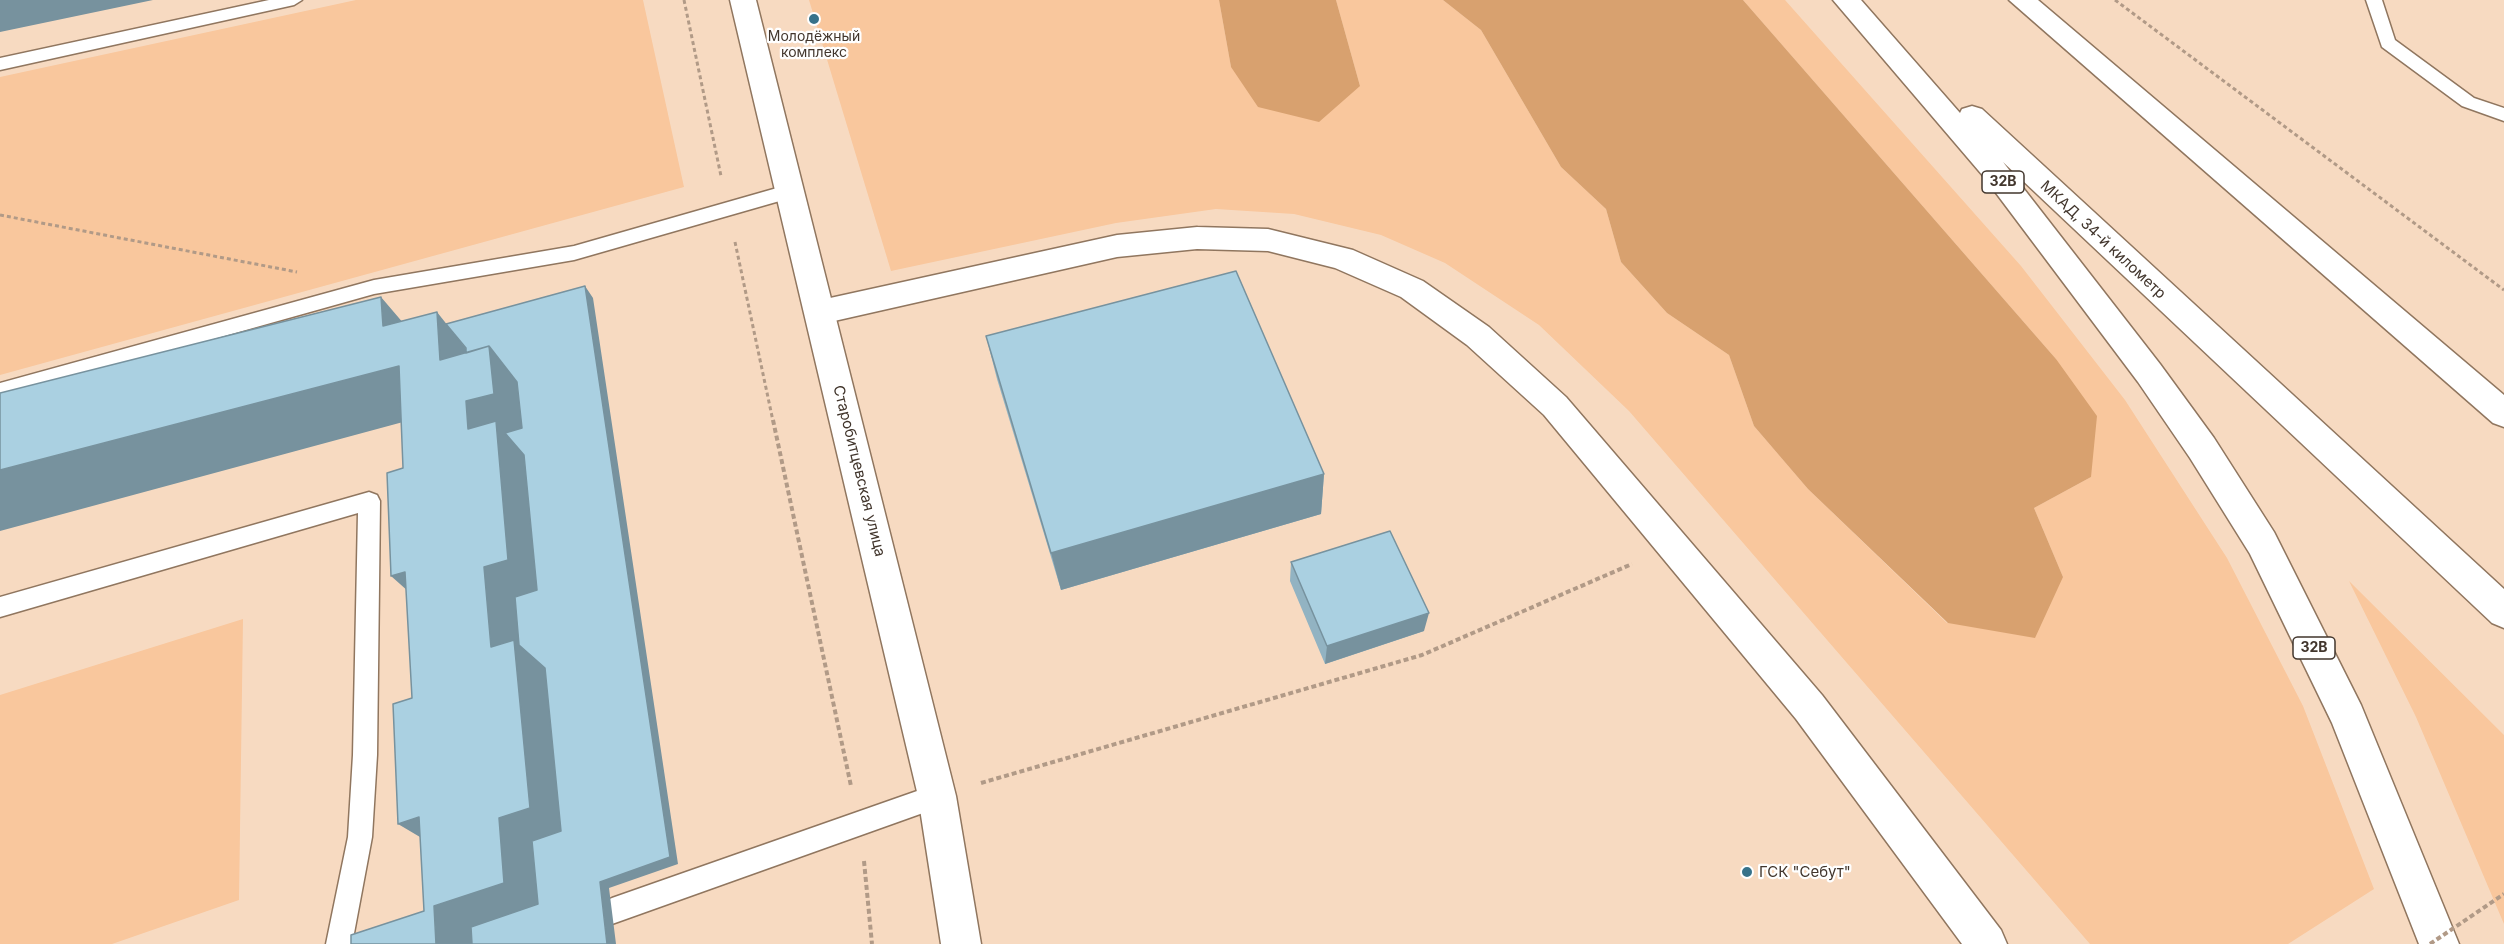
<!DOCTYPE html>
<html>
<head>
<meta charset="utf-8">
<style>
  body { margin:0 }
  canvas { display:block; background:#f7dac1 }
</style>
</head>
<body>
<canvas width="2504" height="944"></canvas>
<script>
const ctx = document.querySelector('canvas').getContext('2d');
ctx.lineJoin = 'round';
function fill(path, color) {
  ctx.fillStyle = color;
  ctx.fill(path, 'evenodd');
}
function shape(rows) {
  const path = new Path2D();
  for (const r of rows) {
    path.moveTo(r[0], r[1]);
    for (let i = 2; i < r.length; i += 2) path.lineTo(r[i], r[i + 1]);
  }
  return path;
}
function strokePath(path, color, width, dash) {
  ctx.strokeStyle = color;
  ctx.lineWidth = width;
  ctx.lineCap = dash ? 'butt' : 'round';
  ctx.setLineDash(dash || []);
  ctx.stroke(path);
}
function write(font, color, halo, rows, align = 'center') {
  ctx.font = font + ' Inter,sans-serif';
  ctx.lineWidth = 4.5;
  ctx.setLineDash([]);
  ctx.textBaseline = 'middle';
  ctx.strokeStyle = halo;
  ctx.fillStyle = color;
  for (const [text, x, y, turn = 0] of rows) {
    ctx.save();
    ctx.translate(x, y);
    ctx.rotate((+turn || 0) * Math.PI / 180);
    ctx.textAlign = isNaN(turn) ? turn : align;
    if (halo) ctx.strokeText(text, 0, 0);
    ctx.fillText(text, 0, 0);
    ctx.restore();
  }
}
fill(shape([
  [356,0,643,0,684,187,0,375,0,77],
  [809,0,1219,0,1231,67,1360,86,1336,0,1443,0,1481,30,1561,167,1606,209,1621,262,1667,313,1729,355,1754,426,1808,489,1947,623,2063,577,2034,508,2091,477,2056,359,1743,0,1785,0,2021,266,2125,400,2227,558,2303,706,2374,889,2288,944,2090,944,1629,411,1539,325,1445,263,1381,235,1294,214,1216,209,1116,223,891,271],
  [2349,581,2504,735,2504,924,2416,717],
  [243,619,239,900,112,944,0,944,0,695]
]), '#f9c79d');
fill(shape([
  [1219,0,1336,0,1360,86,1319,122,1258,107,1231,67],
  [1443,0,1743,0,2056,359,2097,416,2091,477,2034,508,2063,577,2035,638,1948,623,1808,489,1754,426,1729,355,1667,313,1621,262,1606,209,1561,167,1481,30]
]), '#d8a16f');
const service = shape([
  [269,0,302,0,294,5,0,70,0,58,269,0],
  [2366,0,2382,0,2395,40,2474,98,2504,108,2504,121,2462,106,2382,47,2366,0],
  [791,184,797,186,800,191,797,196,574,260,374,294,0,399,0,383,374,280,574,246,791,184],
  [369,492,377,495,380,501,377,755,372,837,352,944,326,944,348,837,353,755,358,513,0,617,0,597,369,492],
  [937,784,946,788,949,796,946,804,937,808,612,924,603,920,599,911,603,902,612,898,937,784]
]);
const minor = shape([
  [1197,227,1268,229,1353,250,1423,281,1489,327,1566,397,1822,695,2001,930,2007,944,1962,944,1796,719,1544,415,1467,345,1401,297,1335,268,1268,251,1197,249,1117,257,821,324,810,321,806,312,810,303,821,300,1117,235,1197,227]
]);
const tertiary = shape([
  [730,0,756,0,956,796,981,944,941,944,918,796,730,0]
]);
const trunk = shape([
  [1833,0,1861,0,1960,113,1962,109,1972,106,1982,109,2504,589,2504,628,2492,623,2003,162,2160,364,2214,438,2274,532,2361,705,2459,944,2419,944,2332,723,2250,554,2190,458,2138,382,1984,177,1833,0],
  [2009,0,2038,0,2504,395,2504,427,2493,423,2009,0]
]);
strokePath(service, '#90765f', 3);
strokePath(minor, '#90765f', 3);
strokePath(tertiary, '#90765f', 3);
strokePath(trunk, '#90765f', 3);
strokePath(shape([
  [684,0,721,176],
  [2115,0,2504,290],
  [0,215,297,272],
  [735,242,773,421]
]), '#b19a87', 3, [4, 3]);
strokePath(shape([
  [773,420,851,786],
  [981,783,1422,655,1632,564],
  [864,861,872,944]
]), '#b19a87', 4, [5, 3]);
fill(service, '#fff');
fill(minor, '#fff');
fill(tertiary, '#fff');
fill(trunk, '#fff');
strokePath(shape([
  [2430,944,2504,894]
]), '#b19a87', 4, [5, 3]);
fill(shape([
  [986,336,1324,474,1321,514,1061,590,997,379],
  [1291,562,1424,631,1325,664,1290,581]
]), '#92b3c2');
fill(shape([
  [0,0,153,0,0,32],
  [585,286,593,298,678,864,609,888,616,944,607,944,600,882],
  [381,297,422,345,437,312,475,360,489,346,526,393,571,838,549,909,484,944,436,944,434,906,499,818,491,647,468,429,466,401,383,326],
  [399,366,440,412,0,531,0,470],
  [1324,474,1321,514,1061,590,1051,553],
  [405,572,436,616,391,576],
  [1429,613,1424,631,1325,664,1327,646],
  [419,817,447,853,398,824]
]), '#77929e');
const building = shape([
  [1236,271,1324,474,1051,553,986,336,1236,271],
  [585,286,670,857,600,882,607,944,472,944,471,927,538,904,532,841,561,831,545,668,519,645,515,597,537,590,524,455,505,433,522,428,517,382,489,346,466,353,466,348,446,324,585,286],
  [381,297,383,326,437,312,440,360,489,346,494,394,466,401,468,429,496,421,508,560,484,567,491,647,514,640,530,808,499,818,504,883,434,906,436,944,351,944,351,935,424,911,419,817,398,824,393,704,412,698,405,572,391,576,387,473,403,468,399,366,0,470,0,393,381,297],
  [1390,531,1429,613,1327,646,1291,562,1390,531]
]);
fill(building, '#aad0e1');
strokePath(building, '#77929e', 1.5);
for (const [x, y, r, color] of [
  [814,19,6,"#37728a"],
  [1747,872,6,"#37728a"]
]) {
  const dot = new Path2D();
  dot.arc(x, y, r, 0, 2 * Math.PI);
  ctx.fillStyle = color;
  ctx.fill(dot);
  strokePath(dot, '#fff', 2);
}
write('14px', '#42362d', '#fff', [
  ["Молодёжный",814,37],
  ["комплекс",814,53]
]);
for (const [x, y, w] of [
  [2003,182,42],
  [2314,648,42]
]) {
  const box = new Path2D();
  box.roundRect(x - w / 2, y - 11, w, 22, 4.5);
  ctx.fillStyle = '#fff';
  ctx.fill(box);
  strokePath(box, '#42362d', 1.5);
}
write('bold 14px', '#42362d', null, [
  ["32B",2003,182],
  ["32B",2314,648]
]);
write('15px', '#42362d', '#fff', [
  ["МКАД, 34-й километр",2103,240,43],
  ["Старобитцевская улица",859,471,76]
]);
write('15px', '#42362d', '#fff', [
  ["ГСК \"Себут\"",1759,872]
], 'left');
</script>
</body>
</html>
